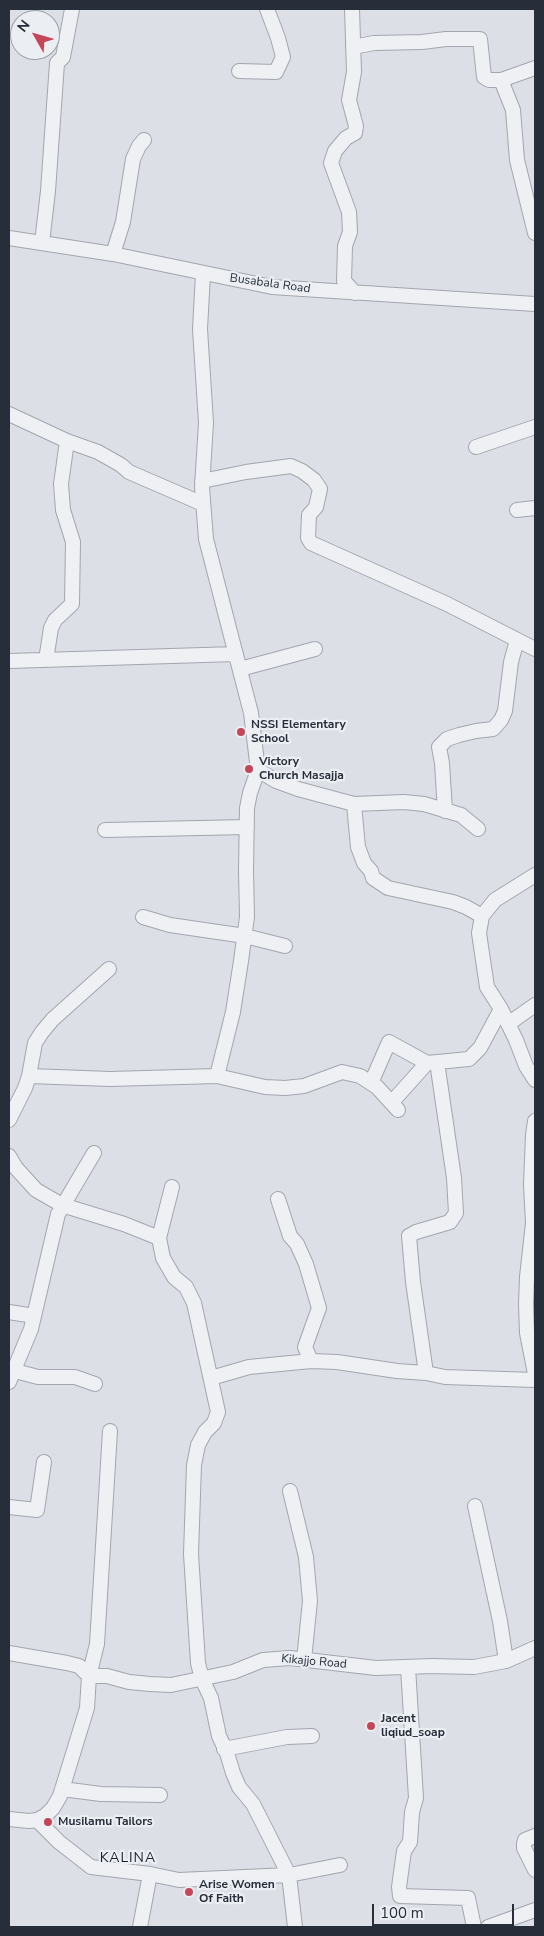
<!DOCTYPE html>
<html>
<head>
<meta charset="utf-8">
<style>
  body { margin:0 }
  #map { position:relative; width:544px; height:1936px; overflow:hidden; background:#dcdfe5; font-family:"Nunito Sans",sans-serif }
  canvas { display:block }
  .frame { position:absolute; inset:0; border:10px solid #272e3a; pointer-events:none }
  .north { position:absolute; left:10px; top:10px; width:50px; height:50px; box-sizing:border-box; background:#ebeef3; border:1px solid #9da1a9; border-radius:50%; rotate:308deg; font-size:14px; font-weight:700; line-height:20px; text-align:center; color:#272e3a }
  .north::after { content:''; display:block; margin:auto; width:18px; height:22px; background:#c44759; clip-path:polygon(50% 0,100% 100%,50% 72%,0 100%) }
  .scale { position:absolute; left:372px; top:1904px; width:142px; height:22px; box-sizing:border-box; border:2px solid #272e3a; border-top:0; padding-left:6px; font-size:15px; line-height:18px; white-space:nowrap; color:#272e3a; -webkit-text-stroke:4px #ebeef3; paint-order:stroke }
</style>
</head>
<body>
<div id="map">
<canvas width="544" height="1936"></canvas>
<div class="frame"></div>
<div class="north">N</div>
<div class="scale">100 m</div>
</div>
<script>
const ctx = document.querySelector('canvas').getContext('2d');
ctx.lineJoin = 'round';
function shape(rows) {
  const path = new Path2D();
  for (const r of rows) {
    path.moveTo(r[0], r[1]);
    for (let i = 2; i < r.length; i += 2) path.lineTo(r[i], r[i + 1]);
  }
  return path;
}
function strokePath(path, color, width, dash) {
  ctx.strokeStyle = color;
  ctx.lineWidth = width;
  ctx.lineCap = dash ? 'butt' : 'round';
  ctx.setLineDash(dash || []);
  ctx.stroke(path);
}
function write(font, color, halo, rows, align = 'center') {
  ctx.font = font + ' "Nunito Sans",sans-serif';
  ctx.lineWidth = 4.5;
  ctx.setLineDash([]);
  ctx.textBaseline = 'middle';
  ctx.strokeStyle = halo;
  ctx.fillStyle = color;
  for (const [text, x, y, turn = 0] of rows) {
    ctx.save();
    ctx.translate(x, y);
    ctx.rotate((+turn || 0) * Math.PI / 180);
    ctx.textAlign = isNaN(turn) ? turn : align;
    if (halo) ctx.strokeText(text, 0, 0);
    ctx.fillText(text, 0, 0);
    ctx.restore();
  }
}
const minor = shape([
  [352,9,354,72,349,100,356,126,355,133,346,138,335,151,331,163,349,212,350,232,345,246,344,281,355,293],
  [353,47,374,43,422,42,446,39,480,39,484,77,489,80,501,80,513,110,517,160,535,233],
  [239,71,276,72,283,57,278,38,267,9],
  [501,80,535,68],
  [9,238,113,254,272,287,535,304],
  [42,243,48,191,57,63,63,57,72,9],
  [113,254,123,222,133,159,139,146,144,140],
  [203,274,200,329,206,423,202,487,206,539,251,713,258,770,250,793,247,808,246,870,247,917,241,961,233,1012,217,1076],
  [9,414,67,441,61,484,63,510,73,542,72,604,55,620,51,628,46,660],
  [67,441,98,452,121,465,129,472,203,504],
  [476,447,535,427],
  [202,481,246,472,291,466,302,471,314,480,320,489,316,507,309,515,308,538,311,543,447,604,535,649],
  [517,510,535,508],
  [9,661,236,654],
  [240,669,315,649],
  [258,770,276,781,298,789,354,804,404,802,424,804,461,815,478,829],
  [354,804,358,847,364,863,371,871,373,878,388,888,453,902,466,907,482,916],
  [445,811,442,763,439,747,447,739,459,735,476,731,493,729,501,720,505,711,511,662,517,640],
  [105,830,247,827],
  [535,875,495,900,482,916,479,933,487,987,501,1009,516,1040,526,1066,535,1080],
  [143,917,170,925,245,936,285,946],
  [508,1024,535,1005],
  [29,1076,110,1079,217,1076,265,1087,285,1088,304,1086,342,1072,360,1076,377,1087,398,1110],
  [371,1083,389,1042,427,1063,469,1059,480,1048,501,1009],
  [392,1102,427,1063],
  [9,1120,25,1088,29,1076,35,1043,42,1032,53,1019,109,969],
  [535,1121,533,1135,531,1185,533,1223,527,1277,526,1304,527,1333,535,1374],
  [9,1156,16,1168,36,1190,62,1205,124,1224,159,1238],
  [172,1187,159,1238,163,1258,174,1277,186,1287,194,1303,218,1412,214,1423,205,1432,198,1445,194,1465,191,1554,198,1663,202,1679,211,1698,219,1736,227,1753,233,1773,239,1787,253,1804,289,1875,295,1927],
  [278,1199,290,1236,297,1244,306,1264,319,1308,305,1347,311,1361],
  [9,1312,34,1316],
  [15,1371,38,1377,75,1377,95,1384],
  [426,1373,413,1282,409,1236,416,1232,450,1222,456,1213,454,1178,437,1062],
  [211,1378,249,1367,311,1361,337,1362,397,1371,426,1373,445,1377,535,1380],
  [9,1382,31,1329,58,1214,94,1153],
  [290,1491,306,1557,310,1601,304,1660],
  [475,1506,500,1621,506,1661],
  [9,1507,37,1510,44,1462],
  [9,1653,67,1663,79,1666,89,1676,107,1676,129,1682,150,1684,171,1685,233,1672,263,1660,290,1658,376,1668,432,1666,474,1667,506,1661,535,1648],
  [408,1667,416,1798,412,1812,410,1842,404,1851,399,1887,400,1896,468,1898,474,1927],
  [224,1749,287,1737,312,1736],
  [62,1789,101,1794,160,1795],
  [9,1819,29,1821,37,1820,45,1816,53,1808,60,1796,87,1708,89,1676,97,1644,110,1431],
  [37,1820,59,1842,91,1867,150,1874,179,1880,289,1875,340,1865],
  [535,1836,525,1840,524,1844,524,1848,535,1870],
  [140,1927,150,1874],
  [488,1927,535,1910]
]);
strokePath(minor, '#a2a6ae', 16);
strokePath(minor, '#eef0f4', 14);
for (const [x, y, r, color] of [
  [241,732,5,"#c44759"],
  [249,769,5,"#c44759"],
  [371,1726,5,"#c44759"],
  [48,1822,5,"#c44759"],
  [189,1892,5,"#c44759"]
]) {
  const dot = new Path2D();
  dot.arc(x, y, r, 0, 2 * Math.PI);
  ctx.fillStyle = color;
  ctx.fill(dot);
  strokePath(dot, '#ebeef3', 2);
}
write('12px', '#272e3a', '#ebeef3', [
  ["Busabala Road",270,284,8],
  ["Kikajjo Road",314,1662,5]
]);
write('bold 12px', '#272e3a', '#ebeef3', [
  ["NSSI Elementary",251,725],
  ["School",251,739],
  ["Victory",259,762],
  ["Church Masajja",259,776],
  ["Jacent",381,1719],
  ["liqiud_soap",381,1733],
  ["Musilamu Tailors",58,1822],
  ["Arise Women",199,1885],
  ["Of Faith",199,1899]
], 'left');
ctx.letterSpacing = '1px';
write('14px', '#191f2b', '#ebeef3', [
  ["KALINA",128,1859]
]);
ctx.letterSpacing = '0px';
</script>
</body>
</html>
